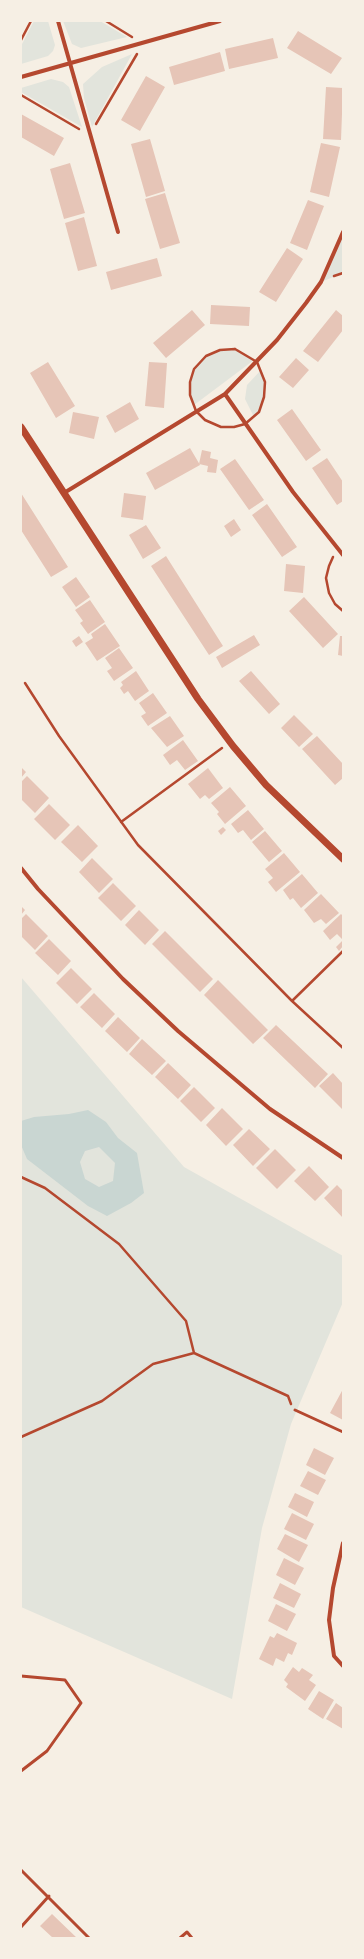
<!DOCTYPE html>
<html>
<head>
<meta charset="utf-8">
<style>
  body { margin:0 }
  #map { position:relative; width:364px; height:1959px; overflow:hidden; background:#f6efe4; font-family:"PT Sans Narrow",sans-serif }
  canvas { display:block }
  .frame { position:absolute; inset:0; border:22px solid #f6efe4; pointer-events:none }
</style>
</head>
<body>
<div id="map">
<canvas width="364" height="1959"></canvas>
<div class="frame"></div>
</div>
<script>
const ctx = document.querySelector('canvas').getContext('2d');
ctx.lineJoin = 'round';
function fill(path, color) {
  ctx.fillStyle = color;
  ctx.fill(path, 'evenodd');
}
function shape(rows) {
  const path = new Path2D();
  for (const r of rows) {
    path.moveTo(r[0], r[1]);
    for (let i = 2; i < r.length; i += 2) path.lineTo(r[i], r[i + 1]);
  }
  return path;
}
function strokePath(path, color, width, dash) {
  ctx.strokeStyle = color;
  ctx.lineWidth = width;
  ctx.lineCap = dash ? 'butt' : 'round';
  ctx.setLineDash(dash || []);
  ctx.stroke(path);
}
fill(shape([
  [34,21,48,21,55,45,53,51,48,56,21,64,21,46],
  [63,21,100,21,127,37,81,48,72,44],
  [132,54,92,127,84,98,83,84,102,67],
  [51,79,63,82,69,87,82,127,21,92,21,88],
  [343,232,343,273,321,282],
  [235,349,254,360,194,405,190,395,190,382,194,369,206,356,220,350],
  [261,370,265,382,264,397,259,412,254,417,245,399,247,385],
  [21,977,184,1167,343,1256,343,1302,291,1424,262,1528,232,1699,21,1607]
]), '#e2e4dc');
fill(shape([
  [88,1110,106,1122,118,1138,137,1153,144,1193,131,1203,107,1216,88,1206,27,1159,21,1145,21,1121,34,1117,69,1114],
  [99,1147,115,1163,113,1181,99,1187,85,1179,80,1162,85,1151]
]), '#c9d6d2');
fill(shape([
  [298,31,342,58,331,74,287,48],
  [273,38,278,58,229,69,225,49],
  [220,52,225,71,174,85,169,67],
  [146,76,165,87,140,131,121,120],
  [326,87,343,88,341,140,323,139],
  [21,114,64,138,54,156,21,137],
  [150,139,165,191,146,197,131,144],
  [321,143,340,147,329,197,310,192],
  [70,163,85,213,64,219,50,169],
  [165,193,180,243,160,249,145,199],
  [308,200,324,206,307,250,290,243],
  [84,217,97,266,78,271,65,223],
  [287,248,303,259,276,302,259,292],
  [157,258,162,276,111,290,106,272],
  [211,305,250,307,249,326,210,324],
  [192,310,205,325,166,358,153,343],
  [336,310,343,316,343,330,318,362,303,351],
  [296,358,309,370,293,388,279,377],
  [48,362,75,406,56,418,30,373],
  [149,362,167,363,164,408,145,406],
  [130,402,139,419,115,433,106,416],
  [292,409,321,450,306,461,277,420],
  [73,412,99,417,94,439,69,433],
  [190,448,200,465,155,490,146,473],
  [202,450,211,452,210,458,218,460,216,473,207,472,208,466,199,464],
  [327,458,343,482,343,501,337,505,312,468],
  [235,459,264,500,249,510,220,469],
  [21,493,68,567,51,577,21,530],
  [124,493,146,496,143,520,121,517],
  [267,504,297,547,282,557,252,515],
  [234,519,241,530,231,537,224,526],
  [146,525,161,548,143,559,129,535],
  [166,556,223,646,209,655,151,566],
  [286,564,305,566,303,593,284,591],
  [76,577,90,597,76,607,62,587],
  [304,597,338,634,323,648,289,611],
  [90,600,105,622,88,634,80,623,83,621,75,610],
  [105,624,120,646,97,661,85,643,93,638,91,634],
  [254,635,260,645,222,668,216,657],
  [79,636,83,642,76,647,72,641],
  [340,636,343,636,343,656,338,655],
  [119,648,133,668,114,681,107,671,112,668,105,658],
  [136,671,149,691,135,701,128,691,124,694,120,688,123,685,121,682],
  [251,671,280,704,269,714,239,681],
  [153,693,167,713,148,726,141,716,146,713,139,703],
  [294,715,313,734,299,747,281,728],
  [170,716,184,736,167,747,151,728],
  [317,736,343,764,343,778,335,785,302,749],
  [183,740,198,761,185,770,177,760,170,765,163,755],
  [21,767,26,772,21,778],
  [208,768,223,788,209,799,205,795,200,799,188,784],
  [27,776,49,798,35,813,21,799,21,782],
  [230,787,246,806,225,824,217,814,219,812,211,803],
  [49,804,70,825,55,840,34,819],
  [248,810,264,829,251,840,243,830,238,833,231,824],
  [78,825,98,846,82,862,61,842],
  [223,827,226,830,221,835,218,831],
  [265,831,282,851,269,862,252,842],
  [284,853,300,872,276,892,268,882,273,878,265,869],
  [92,858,113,879,99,893,79,872],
  [302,874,318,893,301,908,293,898,290,900,283,890],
  [113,883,136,906,121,921,98,898],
  [321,894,339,913,326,924,321,919,314,923,304,910],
  [21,906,25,910,21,915],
  [139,910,159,930,145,945,125,925],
  [26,914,48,936,35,950,21,936,21,919],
  [341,914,343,916,343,940,337,934,330,940,323,931],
  [165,931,213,979,200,992,152,944],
  [49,939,71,961,58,975,35,953],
  [343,940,343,946,339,951,336,947],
  [71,968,92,989,77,1004,56,983],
  [218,980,268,1030,253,1044,204,995],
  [94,993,115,1014,102,1028,80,1007],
  [118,1017,140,1038,127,1052,105,1031],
  [276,1025,328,1074,315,1088,263,1038],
  [142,1039,166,1061,152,1075,129,1054],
  [168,1063,191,1085,178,1099,155,1077],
  [333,1073,343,1084,343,1110,319,1086],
  [194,1087,215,1108,201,1122,180,1101],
  [222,1108,243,1129,226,1146,206,1125],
  [249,1129,270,1149,253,1166,233,1145],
  [275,1149,296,1170,277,1189,256,1168],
  [309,1166,329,1187,315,1201,294,1181],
  [337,1185,343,1191,343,1218,324,1198],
  [343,1389,343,1420,330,1413],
  [314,1448,334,1458,325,1475,306,1465],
  [308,1471,326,1480,318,1495,300,1486],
  [295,1493,314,1502,307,1517,288,1507],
  [292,1513,314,1524,306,1540,284,1529],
  [285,1534,308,1545,299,1562,277,1549],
  [284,1558,304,1568,295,1585,276,1575],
  [280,1583,301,1594,294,1608,273,1598],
  [276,1604,296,1614,287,1631,268,1621],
  [277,1633,297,1643,292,1655,288,1653,284,1662,276,1658,273,1666,259,1659,270,1636,274,1638],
  [293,1667,299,1672,302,1668,313,1675,309,1680,316,1685,305,1701,286,1687,288,1684,284,1680],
  [319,1691,334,1700,323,1719,308,1709],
  [336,1703,343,1708,343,1729,326,1719],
  [52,1914,77,1938,53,1938,40,1926]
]), '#e6c5b7');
strokePath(shape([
  [106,21,132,37],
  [21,40,31,21],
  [21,95,79,129],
  [96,124,137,54],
  [334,276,343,273],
  [235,349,257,362,265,382,264,397,259,412,245,424,234,427,221,427,205,420,196,411,190,395,190,382,194,369,206,356,220,350,235,349],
  [333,557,329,566,326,578,329,593,335,604,343,611],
  [25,683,59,736,138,845,292,1001,343,951],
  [121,822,222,748],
  [292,1001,343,1048],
  [21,1177,45,1188,119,1244,186,1321,194,1353,153,1364,102,1401,21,1437],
  [194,1353,288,1396,291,1404]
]), '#b5482f', 2.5);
strokePath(shape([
  [295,1410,343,1432],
  [21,1676,65,1680,81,1703,47,1751,21,1771],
  [21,1870,89,1938],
  [21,1927,49,1896],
  [180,1938,187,1932,192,1938]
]), '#b5482f', 3);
strokePath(shape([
  [58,21,118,232],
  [21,77,220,21],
  [225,394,293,492,343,555],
  [64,493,225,394,277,340,306,303,321,282,343,232],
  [21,868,38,889,123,979,178,1031,270,1109,343,1158],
  [343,1543,333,1588,329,1620,334,1656,343,1666]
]), '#b5482f', 4);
strokePath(shape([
  [21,427,198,699,233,746,266,785,343,859]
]), '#b5482f', 7);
</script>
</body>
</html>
